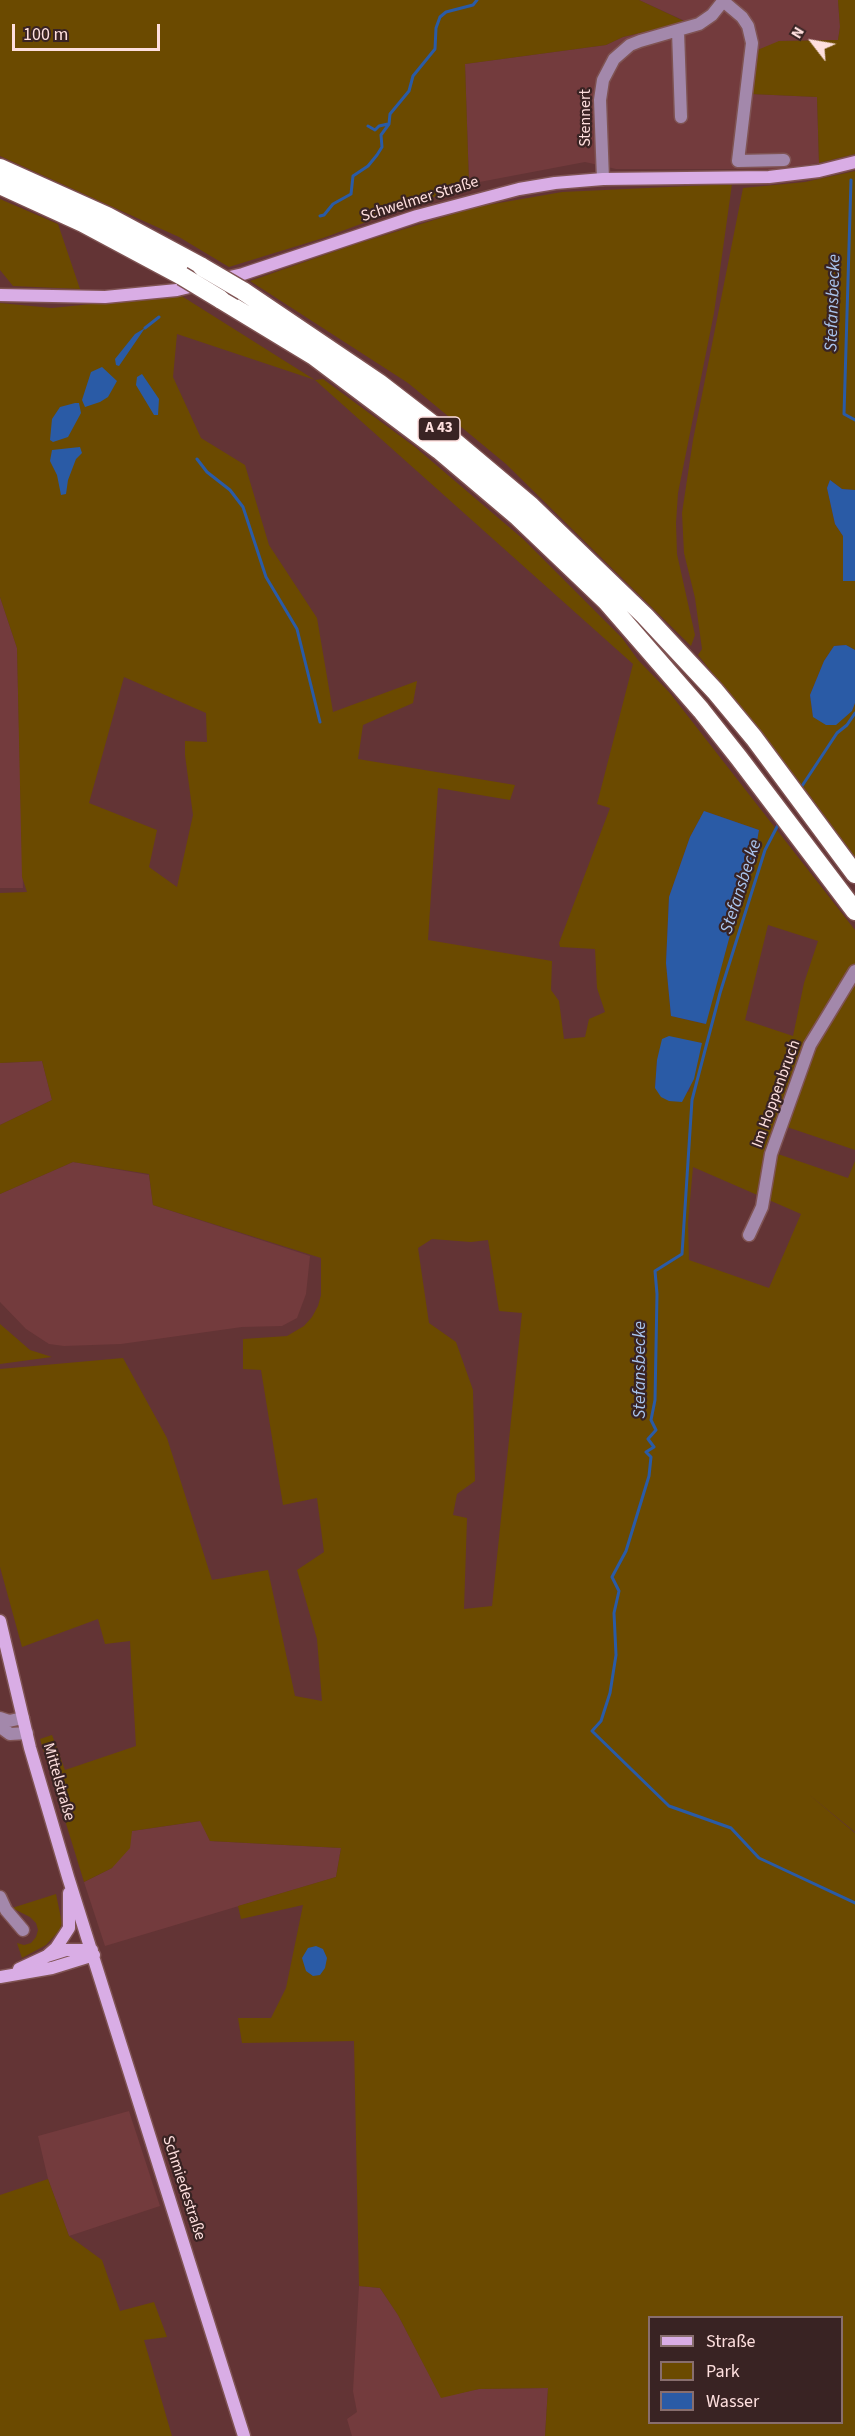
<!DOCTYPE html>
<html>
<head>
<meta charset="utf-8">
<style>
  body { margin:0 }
  #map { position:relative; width:855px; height:2436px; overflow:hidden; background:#633435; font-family:"Source Sans 3",sans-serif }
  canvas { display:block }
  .legend { position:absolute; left:648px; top:2316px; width:195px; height:108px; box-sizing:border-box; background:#392323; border:2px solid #886e6e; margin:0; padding:8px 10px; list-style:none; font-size:18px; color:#fedfde }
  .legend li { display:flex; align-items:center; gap:12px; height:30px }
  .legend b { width:30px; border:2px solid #886e6e }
  .north { position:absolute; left:783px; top:12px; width:60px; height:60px; -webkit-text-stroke:4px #392323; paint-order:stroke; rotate:301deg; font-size:16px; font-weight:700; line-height:24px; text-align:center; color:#fedfde }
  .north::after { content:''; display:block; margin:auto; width:21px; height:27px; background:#fedfde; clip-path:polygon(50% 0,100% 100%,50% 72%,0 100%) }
  .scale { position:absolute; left:12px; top:24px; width:148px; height:27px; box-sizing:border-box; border:3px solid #fedfde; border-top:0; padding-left:8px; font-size:18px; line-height:21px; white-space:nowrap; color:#fedfde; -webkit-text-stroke:4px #392323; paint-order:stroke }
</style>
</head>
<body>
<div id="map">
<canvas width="855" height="2436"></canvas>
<ul class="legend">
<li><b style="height:8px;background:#d9ade5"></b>Straße</li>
<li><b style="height:16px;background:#6b4a00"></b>Park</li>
<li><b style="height:16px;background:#2a5ba6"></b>Wasser</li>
</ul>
<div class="north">N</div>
<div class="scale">100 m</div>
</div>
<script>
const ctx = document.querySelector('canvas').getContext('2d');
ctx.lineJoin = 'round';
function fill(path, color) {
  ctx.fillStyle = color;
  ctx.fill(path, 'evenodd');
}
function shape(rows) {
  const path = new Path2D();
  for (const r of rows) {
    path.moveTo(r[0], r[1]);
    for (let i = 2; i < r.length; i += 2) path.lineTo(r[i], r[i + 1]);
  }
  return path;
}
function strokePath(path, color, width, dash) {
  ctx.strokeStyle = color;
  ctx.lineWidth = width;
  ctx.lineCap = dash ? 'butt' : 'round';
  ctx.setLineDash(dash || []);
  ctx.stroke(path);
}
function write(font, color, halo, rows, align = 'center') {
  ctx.font = font + ' "Source Sans 3",sans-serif';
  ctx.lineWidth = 4.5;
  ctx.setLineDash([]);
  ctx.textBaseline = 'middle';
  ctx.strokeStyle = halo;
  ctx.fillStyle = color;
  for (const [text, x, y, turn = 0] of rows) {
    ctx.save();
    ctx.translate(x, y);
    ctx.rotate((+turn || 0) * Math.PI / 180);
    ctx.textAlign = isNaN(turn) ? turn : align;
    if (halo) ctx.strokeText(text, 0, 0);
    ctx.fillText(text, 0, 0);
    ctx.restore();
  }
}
fill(shape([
  [639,0,838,0,840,27,838,40,779,41,752,94,817,97,819,163,779,169,616,169,585,162,469,184,465,64,606,45,623,37,685,21],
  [0,597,17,648,23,888,0,888],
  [42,1061,52,1100,0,1125,0,1063],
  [73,1162,149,1175,153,1205,310,1256,306,1294,297,1318,282,1326,242,1327,121,1344,64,1346,49,1344,26,1329,0,1302,0,1194],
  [201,1821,210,1841,341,1848,336,1877,105,1946,84,1882,112,1868,132,1831],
  [129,2111,160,2206,69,2236,48,2179,38,2136],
  [359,2286,380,2288,398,2315,441,2397,479,2389,548,2388,545,2436,352,2436,347,2419,357,2412,353,2391]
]), '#733b3d');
fill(shape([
  [0,0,639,0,686,22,623,37,606,45,465,64,469,184,323,238,229,267,179,237,0,156],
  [838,0,855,0,855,154,819,163,817,97,751,94,755,51,779,41,838,40,840,27],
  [855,171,855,490,842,489,830,480,827,488,835,524,843,536,843,580,855,581,855,650,846,645,834,646,824,661,810,695,813,716,852,711,855,703,855,857,802,785,698,655,702,649,695,598,684,553,682,513,693,440,743,188,805,182],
  [732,184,714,313,678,493,676,523,677,554,695,635,691,646,506,464,408,383,250,281,356,244,476,207,562,192],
  [0,199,58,224,80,289,13,286,0,270],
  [180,295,315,380,323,379,415,447,523,539,622,638,638,660,669,692,855,930,855,1150,784,1126,775,1153,848,1178,855,1161,855,1832,807,1793,855,1833,855,2436,545,2436,548,2388,479,2389,441,2398,398,2315,380,2288,359,2286,354,2041,242,2043,238,2018,271,2018,286,1988,303,1905,241,1919,238,1906,336,1877,341,1848,210,1841,200,1821,132,1831,130,1848,112,1868,84,1882,40,1739,52,1735,65,1770,136,1746,130,1641,105,1644,98,1619,22,1647,0,1567,0,1369,123,1358,167,1438,212,1580,268,1570,295,1696,322,1701,317,1639,297,1570,324,1552,317,1498,283,1505,261,1370,243,1369,243,1339,287,1336,304,1326,312,1317,318,1306,321,1295,321,1258,153,1205,149,1174,73,1162,0,1194,0,1125,52,1100,42,1061,0,1063,0,893,27,892,22,877,17,648,0,597,0,303,52,308],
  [177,334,315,380,633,664,597,804,610,808,559,943,560,947,595,949,597,988,605,1012,589,1019,585,1037,564,1039,559,1001,551,990,552,961,428,940,438,788,510,800,515,785,358,759,363,725,413,703,417,681,333,712,317,618,269,545,245,465,201,438,173,377],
  [124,677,206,713,207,742,185,741,185,755,193,815,177,887,149,867,157,830,89,803],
  [704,811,759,830,754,857,736,913,705,1024,671,1016,666,963,669,897,690,837],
  [768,925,818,941,804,983,793,1036,745,1020],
  [701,1042,689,1092,655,1088,657,1060],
  [693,1167,801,1214,769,1288,689,1260,688,1223],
  [432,1239,471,1242,488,1240,499,1311,522,1313,492,1606,464,1609,467,1518,453,1515,457,1494,475,1481,473,1390,456,1342,429,1323,418,1248],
  [650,2318,842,2318,842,2422,650,2422],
  [0,1324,30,1350,52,1357,0,1364],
  [56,1894,62,1923,59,1931,46,1945,22,1958,17,1943,24,1945,31,1943,36,1937,38,1930,36,1923,30,1917,12,1908],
  [48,2179,69,2236,102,2260,120,2311,154,2302,167,2337,144,2340,172,2436,0,2436,0,2195]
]), '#6b4a00');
fill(shape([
  [145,328,119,366,116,365,115,359,135,334],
  [102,367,117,381,108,397,100,402,85,407,82,400,91,372],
  [142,374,159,399,158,415,154,415,136,385,137,377],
  [75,403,79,403,81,413,68,437,53,442,50,440,52,419,60,407],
  [80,447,82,453,76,459,68,480,66,494,61,495,57,475,50,461,52,450],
  [830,480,842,489,855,490,855,581,843,581,843,536,835,524,827,488],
  [846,645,855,650,855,703,852,711,836,725,826,725,813,717,810,695,824,661,834,646],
  [704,811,759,830,754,857,736,913,706,1024,671,1016,666,963,669,897,690,837],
  [669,1036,702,1043,694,1079,682,1102,669,1101,661,1097,655,1088,657,1060,662,1039],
  [316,1946,323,1949,327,1958,325,1968,320,1975,313,1976,306,1971,302,1958,308,1948]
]), '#2a5ba6');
strokePath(shape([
  [368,126,375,130,379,126,388,124],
  [851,180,844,414,855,420],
  [320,216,324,215,333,204,351,194,353,176,368,166,377,155,382,147,381,135,389,124,390,114,409,91,413,76,435,49,436,28,440,17,446,12,473,5,477,0],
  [145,328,159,317],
  [197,459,207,472,230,490,243,507,266,577,297,629,320,722],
  [800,789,837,733,847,725,855,713],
  [779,823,765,850,720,993,692,1100,682,1254,655,1271,657,1294,655,1400,651,1420,656,1430,648,1439,654,1447,646,1452,651,1457,649,1476,626,1551,612,1577,619,1591,614,1613,616,1655,610,1693,601,1721,592,1731,669,1806,731,1828,759,1858,855,1903]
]), '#2a5ba6', 3);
const street = shape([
  [723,1,742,17,748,26,752,43,738,161,784,160],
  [678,31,681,117],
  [603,179,600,100,603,80,614,59,630,45,640,41,699,24,712,15,724,0],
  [749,1235,762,1207,771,1154,810,1045,855,971],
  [0,1718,9,1721,23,1718],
  [0,1727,10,1734,27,1733],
  [0,1897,6,1910,23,1930]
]);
const secondary = shape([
  [221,279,243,274,417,216,519,189,555,183,603,179,769,177,819,171,855,162],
  [0,295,105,297,177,290,198,285],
  [0,1621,30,1748,68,1877,244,2436],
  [48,1955,56,1948,69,1928,69,1893],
  [19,1969,47,1956,66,1950,92,1950],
  [0,1977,52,1968,94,1955]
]);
const highway = shape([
  [0,168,107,216,202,267],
  [0,185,83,223,182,276],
  [243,291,379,383,449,437,531,506,645,616,715,691,754,738,855,874],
  [220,299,314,356,439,450,518,517,607,602,701,710,739,758,855,911]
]);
strokePath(street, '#7f5353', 15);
strokePath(secondary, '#7f5353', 15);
strokePath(highway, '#7f5353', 21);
strokePath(street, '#a388ab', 12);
strokePath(secondary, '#d9ade5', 12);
strokePath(highway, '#fff', 18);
const highwayBridge = shape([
  [202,267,243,291],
  [182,276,220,299]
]);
strokePath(highwayBridge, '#7f5353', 21, []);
strokePath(highwayBridge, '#fff', 18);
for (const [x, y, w] of [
  [439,429,42]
]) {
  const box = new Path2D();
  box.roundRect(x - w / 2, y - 12, w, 24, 4.5);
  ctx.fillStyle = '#392323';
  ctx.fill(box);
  strokePath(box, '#fedfde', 1.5);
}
write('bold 15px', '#fedfde', null, [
  ["A 43",439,429]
]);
write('16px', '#fedfde', '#392323', [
  ["Stennert",586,118,-90],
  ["Schwelmer Straße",420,200,-17],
  ["Im Hoppenbruch",777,1094,-70],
  ["Mittelstraße",58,1782,74],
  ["Schmiedestraße",183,2188,72]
]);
write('italic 18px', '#a9c4ed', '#392323', [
  ["Stefansbecke",834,303,-88],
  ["Stefansbecke",742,887,-72],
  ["Stefansbecke",641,1370,-90]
]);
</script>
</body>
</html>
